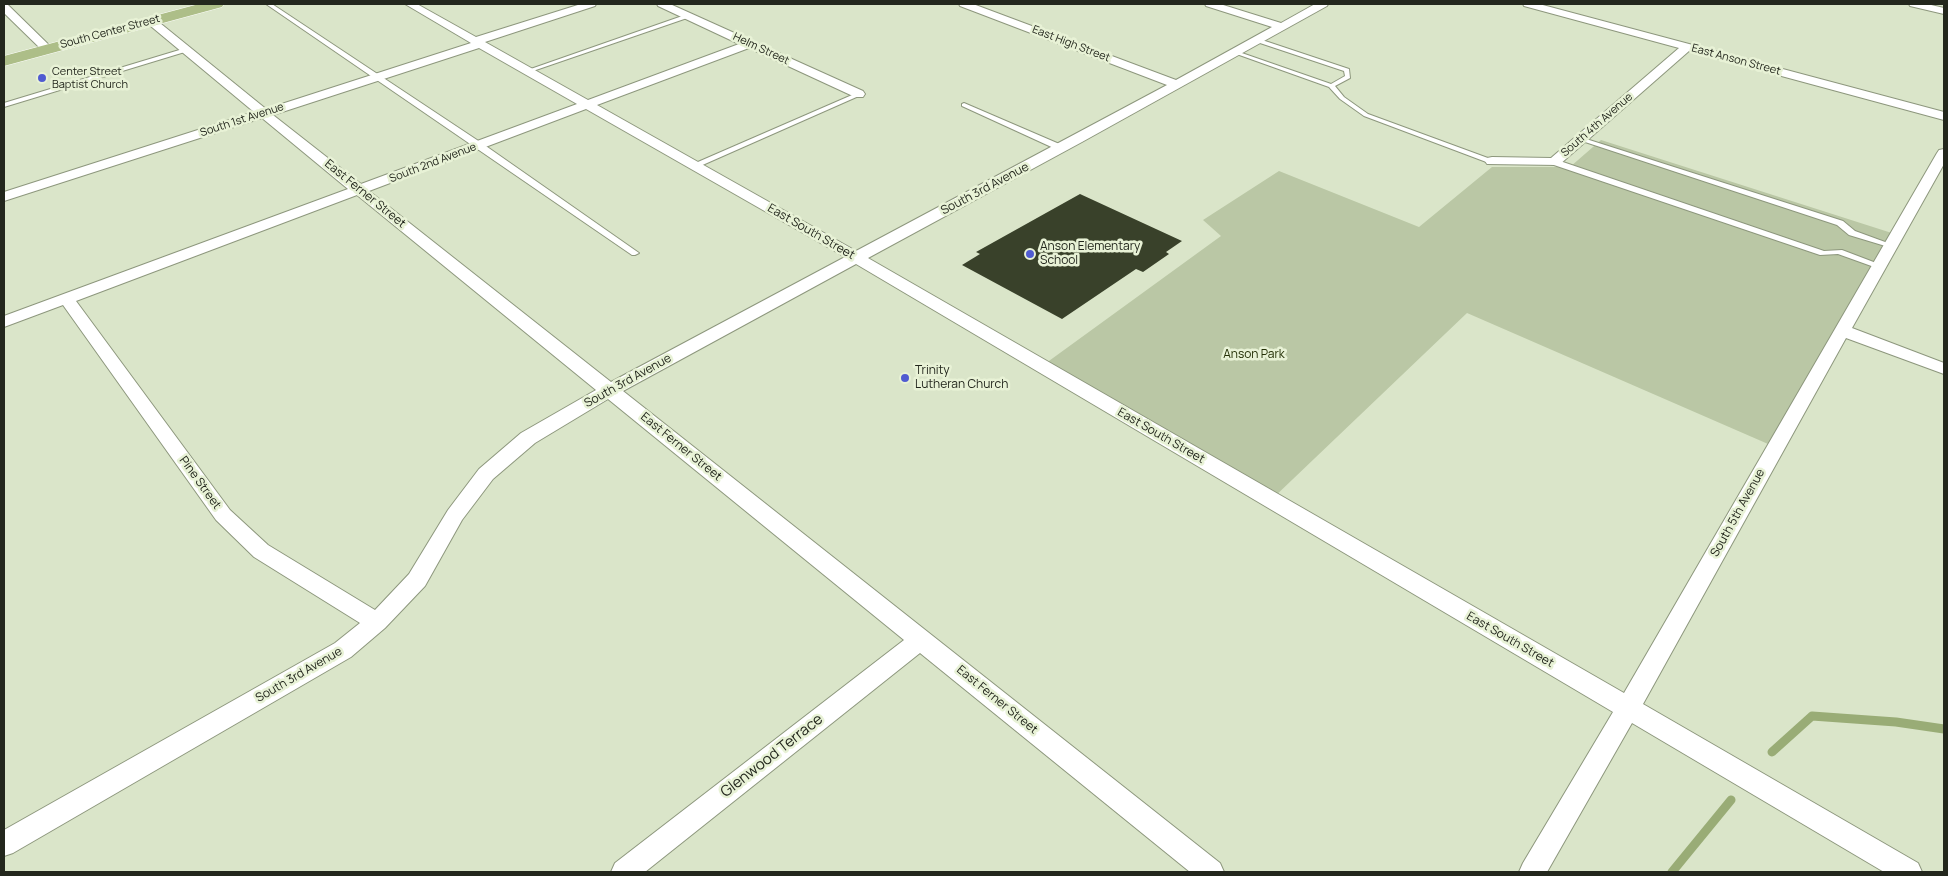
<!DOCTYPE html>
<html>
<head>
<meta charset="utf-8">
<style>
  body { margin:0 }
  #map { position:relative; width:1948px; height:876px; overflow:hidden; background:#dae5c9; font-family:Manrope,sans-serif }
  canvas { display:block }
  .frame { position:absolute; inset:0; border:5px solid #23271d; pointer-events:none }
</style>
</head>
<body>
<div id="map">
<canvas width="1948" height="876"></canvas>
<div class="frame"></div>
</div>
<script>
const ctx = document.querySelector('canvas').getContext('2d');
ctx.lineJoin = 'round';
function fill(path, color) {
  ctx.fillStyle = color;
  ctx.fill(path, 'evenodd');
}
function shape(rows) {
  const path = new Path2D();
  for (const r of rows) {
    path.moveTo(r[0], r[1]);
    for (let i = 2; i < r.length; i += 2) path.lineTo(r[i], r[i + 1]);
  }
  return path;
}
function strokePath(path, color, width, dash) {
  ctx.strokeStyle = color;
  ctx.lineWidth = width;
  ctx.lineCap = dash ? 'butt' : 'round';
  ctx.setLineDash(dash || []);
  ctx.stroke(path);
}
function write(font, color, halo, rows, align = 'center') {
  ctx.font = font + ' Manrope,sans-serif';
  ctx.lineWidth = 5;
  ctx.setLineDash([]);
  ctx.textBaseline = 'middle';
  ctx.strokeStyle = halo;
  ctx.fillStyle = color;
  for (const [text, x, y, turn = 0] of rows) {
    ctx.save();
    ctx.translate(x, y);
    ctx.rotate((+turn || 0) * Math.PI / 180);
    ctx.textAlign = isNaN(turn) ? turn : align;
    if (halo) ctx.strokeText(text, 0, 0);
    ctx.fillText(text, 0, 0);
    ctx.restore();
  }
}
fill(shape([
  [1601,140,1898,235,1775,447,1467,313,1271,500,1042,366,1221,236,1203,220,1279,171,1419,227,1492,167,1570,167]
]), '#bac7a5');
strokePath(shape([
  [1772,752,1812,716,1896,722,1944,729],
  [1672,872,1731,800]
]), '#99ac76', 9);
fill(shape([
  [1080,194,1182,241,1166,252,1169,254,1143,272,1136,269,1062,319,962,265,980,254,976,252]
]), '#39412a');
const service = shape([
  [266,4,272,4,483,144,639,253,635,255,632,255,266,4],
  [688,14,691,16,690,17,530,72,525,71,688,14],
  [1256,38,1349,69,1350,78,1335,86,1344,97,1368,114,1496,161,1489,163,1364,116,1340,99,1329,87,1231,52,1236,51,1331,84,1345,76,1344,71,1254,41,1253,40,1256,38],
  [186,48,188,49,188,51,4,107,4,103,186,48],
  [859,92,862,94,861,95,698,167,691,165,859,92],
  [964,103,1064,146,1065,148,1058,150,962,106,962,104,964,103],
  [1579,138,1583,138,1843,221,1855,231,1896,246,1892,248,1849,235,1837,225,1579,140,1579,138],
  [1551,160,1557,160,1824,251,1842,250,1884,266,1880,268,1877,268,1838,254,1820,255,1551,164,1551,160]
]);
const minor = shape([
  [4,4,8,5,51,47,53,49,51,51,43,51,4,13,4,4],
  [405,4,417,4,476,37,581,4,596,4,595,6,485,42,588,100,739,44,658,6,657,4,670,4,863,91,865,94,863,97,855,97,749,48,597,105,856,251,1167,85,960,6,959,4,973,4,1176,80,1272,27,1206,6,1205,4,1220,4,1281,23,1315,4,1328,4,1327,6,1082,142,868,258,1624,693,1937,153,1939,150,1944,149,1944,164,1852,328,1944,363,1944,374,1846,338,1643,704,1918,863,1922,872,1884,872,1632,723,1547,872,1519,872,1523,863,1613,712,856,264,623,391,1220,863,1224,872,1190,872,920,653,645,872,611,872,615,863,904,640,608,399,535,443,493,479,462,520,425,586,385,628,351,657,13,853,4,856,4,830,335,643,360,623,254,557,216,520,63,305,4,327,4,316,348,189,262,118,4,201,4,192,254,112,147,23,145,21,147,19,155,19,266,109,471,43,405,4],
  [479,48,577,104,361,184,273,115,479,48],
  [586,109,845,257,611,382,369,191,586,109],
  [357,195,596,390,521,433,479,469,448,510,409,574,375,610,268,545,230,510,76,301,357,195],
  [1523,4,1539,4,1944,112,1944,120,1689,51,1559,165,1487,164,1485,161,1487,158,1492,157,1551,158,1679,48,1524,6,1523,4],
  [1909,4,1927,4,1944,8,1944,14,1910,6,1909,4]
]);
const primary = shape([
  [199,4,224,4,222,7,4,66,4,56,199,4]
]);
strokePath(service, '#8d977d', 2);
strokePath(minor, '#8d977d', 2);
strokePath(primary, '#fff', 1);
fill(service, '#fff');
fill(minor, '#fff');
fill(primary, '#adbe88');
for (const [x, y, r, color] of [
  [42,78,5,"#505bd1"],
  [1030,254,5,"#505bd1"],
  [905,378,5,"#505bd1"]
]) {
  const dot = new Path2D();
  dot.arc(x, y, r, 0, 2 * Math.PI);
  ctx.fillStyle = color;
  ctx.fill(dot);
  strokePath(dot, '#e8f2d6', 2);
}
write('11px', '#23271d', '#e8f2d6', [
  ["South Center Street",110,32,-15],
  ["East High Street",1071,44,21],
  ["Helm Street",761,49,25],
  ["East Anson Street",1736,60,15],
  ["South 1st Avenue",242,120,-18],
  ["South 4th Avenue",1597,125,-41],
  ["South 2nd Avenue",433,163,-21]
]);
write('11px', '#23271d', '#e8f2d6', [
  ["Center Street",52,72],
  ["Baptist Church",52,85]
], 'left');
write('12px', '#23271d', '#e8f2d6', [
  ["South 3rd Avenue",985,189,-28],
  ["East Ferner Street",365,194,39],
  ["East South Street",811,232,30],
  ["South 3rd Avenue",628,381,-29],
  ["East South Street",1161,436,30],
  ["East Ferner Street",681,447,39],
  ["Pine Street",200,483,54],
  ["South 5th Avenue",1738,513,-61],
  ["East South Street",1510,640,30],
  ["South 3rd Avenue",299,675,-30],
  ["East Ferner Street",997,700,39]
]);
write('12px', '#23271d', '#e8f2d6', [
  ["Anson Elementary",1040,247],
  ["School",1040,261],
  ["Trinity",915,371],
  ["Lutheran Church",915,385]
], 'left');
write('12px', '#232f05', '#e8f2d6', [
  ["Anson Park",1254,355]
]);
write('15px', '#23271d', '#e8f2d6', [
  ["Glenwood Terrace",772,756,-38]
]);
</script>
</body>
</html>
